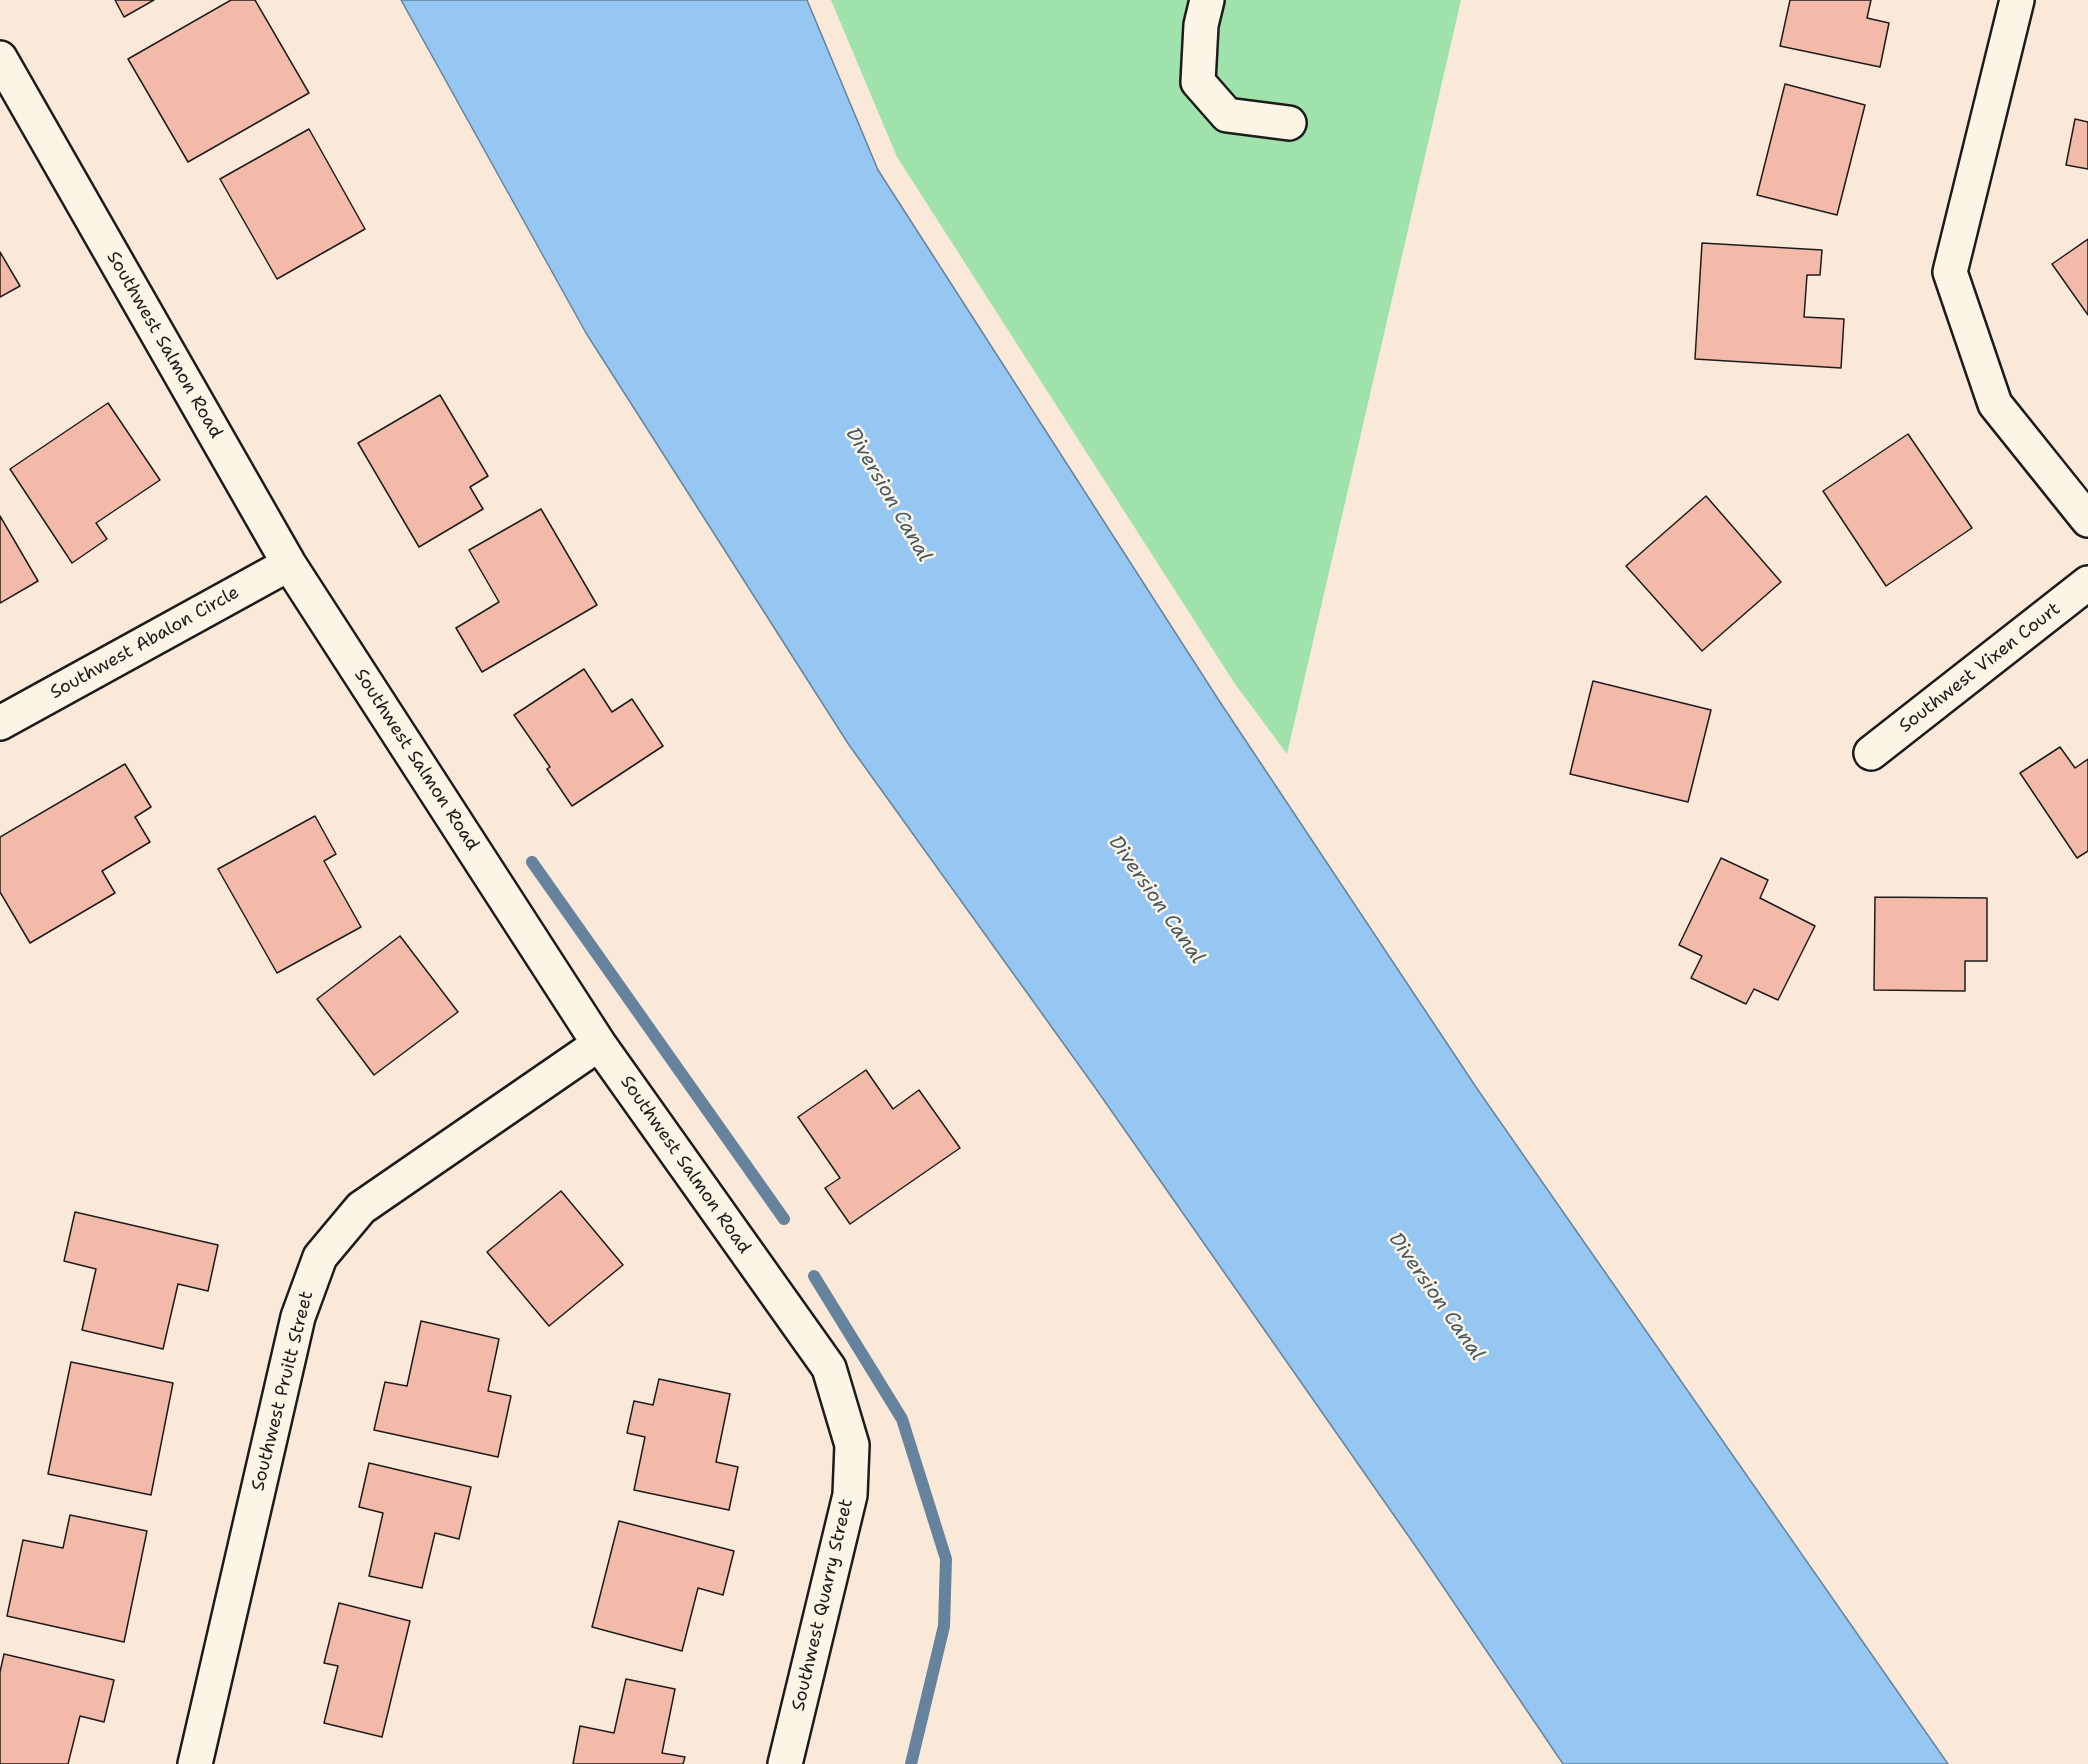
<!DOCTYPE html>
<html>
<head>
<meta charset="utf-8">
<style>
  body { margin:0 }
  canvas { display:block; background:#fae9d9 }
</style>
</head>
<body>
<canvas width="2088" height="1764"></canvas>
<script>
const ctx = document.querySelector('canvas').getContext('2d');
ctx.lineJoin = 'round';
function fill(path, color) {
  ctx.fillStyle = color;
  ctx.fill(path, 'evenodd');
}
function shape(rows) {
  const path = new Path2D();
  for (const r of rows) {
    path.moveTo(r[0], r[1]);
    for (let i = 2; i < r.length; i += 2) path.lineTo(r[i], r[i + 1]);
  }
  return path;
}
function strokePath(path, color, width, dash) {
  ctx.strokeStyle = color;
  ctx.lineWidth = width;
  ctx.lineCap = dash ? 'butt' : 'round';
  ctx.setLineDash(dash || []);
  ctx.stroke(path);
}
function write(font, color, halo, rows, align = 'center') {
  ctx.font = font + ' "Shantell Sans",sans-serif';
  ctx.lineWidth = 5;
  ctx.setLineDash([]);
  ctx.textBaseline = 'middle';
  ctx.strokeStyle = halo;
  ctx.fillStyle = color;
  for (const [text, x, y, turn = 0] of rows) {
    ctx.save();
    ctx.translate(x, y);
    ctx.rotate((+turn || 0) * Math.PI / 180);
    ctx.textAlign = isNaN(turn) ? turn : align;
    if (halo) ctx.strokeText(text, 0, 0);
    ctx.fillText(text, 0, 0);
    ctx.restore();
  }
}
fill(shape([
  [831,0,1461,0,1287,754,1235,684,897,157]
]), '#a0e2ac');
const water = shape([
  [401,0,807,0,878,170,1218,699,1478,1090,1948,1764,1563,1764,1421,1554,1094,1086,849,745,586,333,401,0]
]);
fill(water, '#95c7f2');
strokePath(water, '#65839c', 1.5);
strokePath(shape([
  [532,862,784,1219],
  [814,1276,902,1419,946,1559,944,1626,911,1764]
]), '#65839c', 12);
const building = shape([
  [115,0,154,0,124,17,115,0],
  [231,0,255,0,309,93,188,162,128,59,231,0],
  [1790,0,1871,0,1867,18,1889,23,1880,67,1780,46,1790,0],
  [1785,84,1865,105,1837,215,1757,195,1785,84],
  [2075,119,2088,122,2088,169,2066,165,2075,119],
  [309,129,365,229,277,279,220,179,309,129],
  [2088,239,2088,315,2052,264,2088,239],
  [1702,243,1822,250,1820,275,1807,275,1804,317,1844,319,1841,368,1695,359,1702,243],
  [0,252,20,286,0,297,0,252],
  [440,395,488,476,470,487,483,509,419,547,358,443,440,395],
  [108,403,160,480,96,523,107,539,72,563,10,469,108,403],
  [1908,434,1972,528,1886,586,1823,491,1908,434],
  [1706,496,1781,582,1702,651,1626,566,1706,496],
  [541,509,597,605,482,672,456,628,499,602,469,550,541,509],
  [0,516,38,581,0,603,0,516],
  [584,669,612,712,632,699,663,746,572,806,547,769,550,767,514,715,584,669],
  [1593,681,1711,710,1688,802,1570,774,1593,681],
  [2060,747,2075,768,2088,759,2088,851,2077,858,2020,773,2060,747],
  [125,764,151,807,135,817,150,842,102,871,115,893,30,943,0,892,0,837,125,764],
  [315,816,336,854,324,861,361,927,277,973,218,869,315,816],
  [1721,858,1768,880,1760,898,1815,926,1778,1000,1754,989,1746,1004,1691,978,1702,956,1679,945,1721,858],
  [1875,897,1987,898,1987,961,1965,961,1965,991,1874,990,1875,897],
  [400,936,458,1012,374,1075,317,999,400,936],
  [866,1070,893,1109,919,1090,960,1148,850,1224,825,1188,840,1178,798,1117,866,1070],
  [561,1191,623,1265,549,1326,487,1252,561,1191],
  [75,1212,218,1245,208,1291,178,1284,163,1349,82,1330,96,1269,64,1261,75,1212],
  [421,1321,499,1339,488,1391,511,1396,498,1457,374,1430,385,1382,407,1386,421,1321],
  [71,1362,173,1383,151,1495,48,1474,71,1362],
  [659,1379,730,1394,716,1462,738,1467,729,1510,634,1490,645,1437,627,1433,634,1401,653,1405,659,1379],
  [369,1463,471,1487,459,1539,435,1533,422,1588,369,1576,383,1513,359,1507,369,1463],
  [70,1515,147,1531,124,1642,7,1616,23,1540,63,1548,70,1515],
  [619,1521,734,1551,723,1595,698,1588,682,1651,592,1627,619,1521],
  [339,1603,410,1621,382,1737,324,1723,338,1666,324,1663,339,1603],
  [4,1654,114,1680,104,1722,80,1716,68,1764,0,1764,0,1672,4,1654],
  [626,1679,675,1689,662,1753,685,1757,683,1764,573,1764,580,1726,614,1733,626,1679]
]);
fill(building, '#f3baa9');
strokePath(building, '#1c1c1c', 1.5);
const minor = shape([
  [1207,0,1201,25,1198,82,1227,115,1289,123],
  [2017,0,1950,272,1995,404,2088,520],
  [0,58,289,564,599,1044,829,1368,852,1445,850,1495,785,1764],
  [0,723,289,564],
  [1871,753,2088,583],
  [195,1764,298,1317,320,1257,361,1208,599,1044]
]);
strokePath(minor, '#1c1c1c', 38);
strokePath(minor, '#fcf5e5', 33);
write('18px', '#1c1c1c', '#fcf5e5', [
  ["Southwest Salmon Road",164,345,60],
  ["Southwest Abalon Circle",145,643,-29],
  ["Southwest Vixen Court",1980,668,-38],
  ["Southwest Salmon Road",416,760,57],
  ["Southwest Salmon Road",685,1165,55],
  ["Southwest Pruitt Street",283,1391,-76],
  ["Southwest Quarry Street",823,1605,-77]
]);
write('italic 20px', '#465867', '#fcf5e5', [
  ["Diversion Canal",888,495,60],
  ["Diversion Canal",1156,900,55],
  ["Diversion Canal",1436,1297,55]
]);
</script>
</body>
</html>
